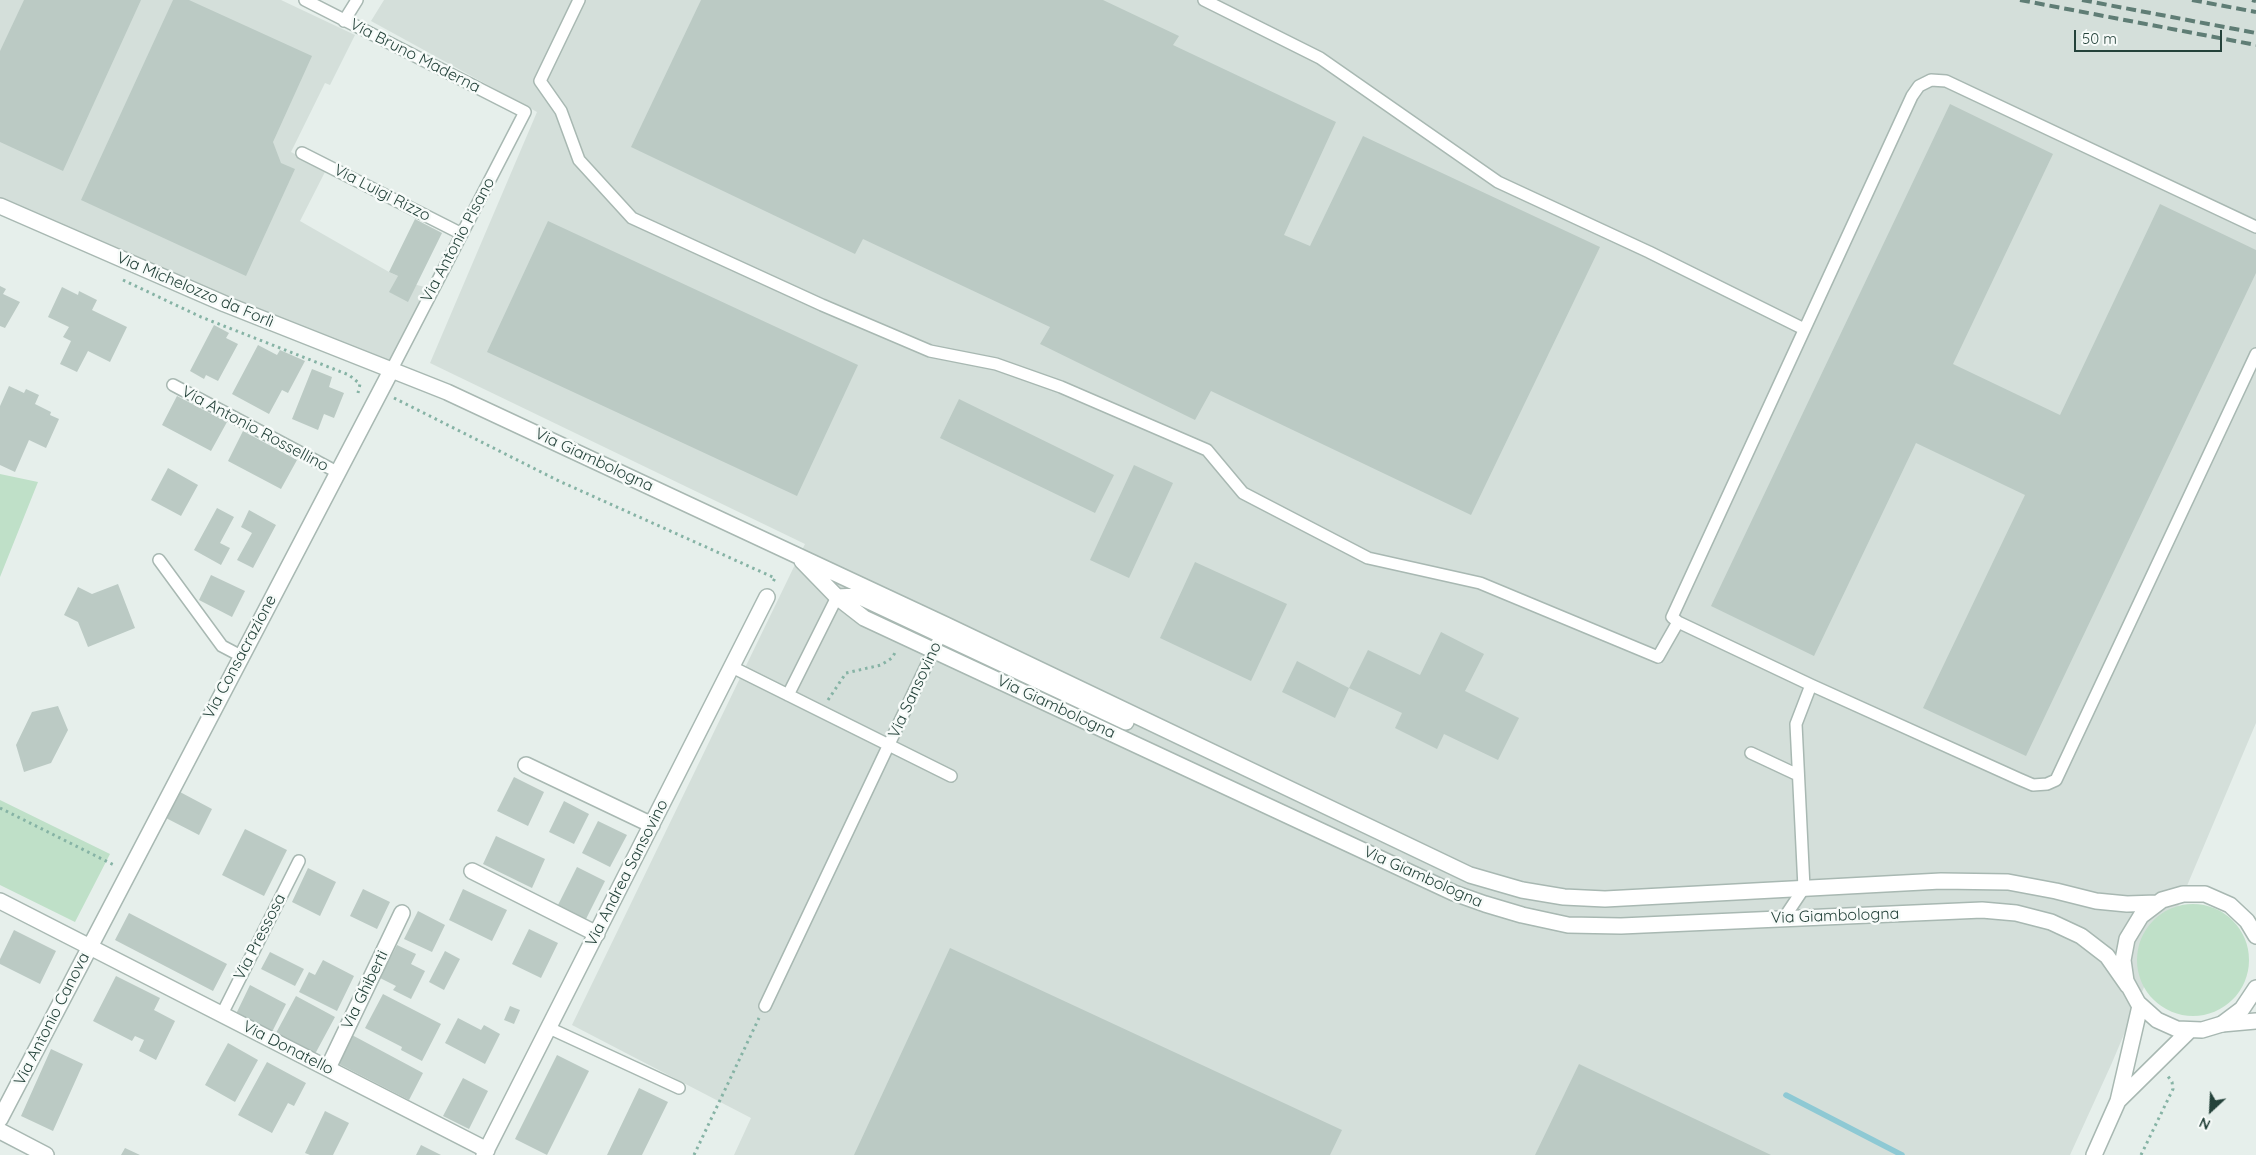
<!DOCTYPE html>
<html>
<head>
<meta charset="utf-8">
<style>
  body { margin:0 }
  #map { position:relative; width:2256px; height:1155px; overflow:hidden; background:#e6efeb; font-family:Quicksand,sans-serif }
  canvas { display:block }
  .north { position:absolute; left:2186px; top:1085px; width:50px; height:50px; -webkit-text-stroke:4px #f7fbf9; paint-order:stroke; rotate:205deg; font-size:14px; font-weight:700; line-height:20px; text-align:center; color:#24423a }
  .north::after { content:''; display:block; margin:auto; width:18px; height:22px; background:#24423a; clip-path:polygon(50% 0,100% 100%,50% 72%,0 100%) }
  .scale { position:absolute; left:2074px; top:30px; width:148px; height:22px; box-sizing:border-box; border:2px solid #24423a; border-top:0; padding-left:6px; font-size:15px; line-height:18px; white-space:nowrap; color:#24423a; -webkit-text-stroke:4px #f7fbf9; paint-order:stroke }
</style>
</head>
<body>
<div id="map">
<canvas width="2256" height="1155"></canvas>
<div class="north">N</div>
<div class="scale">50 m</div>
</div>
<script>
const ctx = document.querySelector('canvas').getContext('2d');
ctx.lineJoin = 'round';
function fill(path, color) {
  ctx.fillStyle = color;
  ctx.fill(path, 'evenodd');
}
function shape(rows) {
  const path = new Path2D();
  for (const r of rows) {
    if (r.length === 3) {
      path.moveTo(r[0] + r[2], r[1]);
      path.arc(r[0], r[1], r[2], 0, 2 * Math.PI);
      continue;
    }
    path.moveTo(r[0], r[1]);
    for (let i = 2; i < r.length; i += 2) path.lineTo(r[i], r[i + 1]);
  }
  return path;
}
function strokePath(path, color, width, dash) {
  ctx.strokeStyle = color;
  ctx.lineWidth = width;
  ctx.lineCap = dash ? 'butt' : 'round';
  ctx.setLineDash(dash || []);
  ctx.stroke(path);
}
function write(font, color, halo, rows, align = 'center') {
  ctx.font = font + ' Quicksand,sans-serif';
  ctx.lineWidth = 5;
  ctx.setLineDash([]);
  ctx.textBaseline = 'middle';
  ctx.strokeStyle = halo;
  ctx.fillStyle = color;
  for (const [text, x, y, turn = 0] of rows) {
    ctx.save();
    ctx.translate(x, y);
    ctx.rotate((+turn || 0) * Math.PI / 180);
    ctx.textAlign = isNaN(turn) ? turn : align;
    if (halo) ctx.strokeText(text, 0, 0);
    ctx.fillText(text, 0, 0);
    ctx.restore();
  }
}
fill(shape([
  [0,0,281,0,355,35,330,85,325,83,291,152,326,170,300,221,389,272,417,285,429,288,390,365,162,273,0,198],
  [384,0,2256,0,2256,723,2111,1065,2070,1155,734,1155,751,1118,572,1025,805,544,430,363,537,112,371,21]
]), '#d4dfda');
fill(shape([
  [0,474,38,482,0,577],
  [0,800,110,854,75,922,0,885],
  [2193,960,56]
]), '#bfe0c8');
strokePath(shape([
  [1786,1095,1902,1155]
]), '#8ec9d4', 5.5);
fill(shape([
  [24,0,141,0,63,171,0,142,0,51],
  [173,0,189,0,312,56,273,142,281,163,295,169,246,276,81,200],
  [701,0,1103,0,1179,36,1173,45,1336,122,1284,235,1310,246,1363,136,1600,247,1471,515,1211,391,1195,420,1040,344,1050,327,863,239,855,254,631,147],
  [1950,104,2053,154,1953,364,2060,415,2160,204,2256,250,2256,273,2026,756,1923,708,2025,495,1916,443,1814,656,1711,606],
  [415,219,442,233,408,302,389,292,398,276,389,272],
  [548,221,858,365,797,496,487,352],
  [0,286,6,289,3,294,20,302,5,328,0,326],
  [62,287,78,295,79,291,97,300,92,310,127,327,110,362,88,351,77,372,60,364,71,341,63,337,69,327,48,317],
  [214,325,229,333,226,338,238,344,218,381,206,375,204,379,190,371],
  [258,345,277,355,280,350,305,361,288,393,282,390,269,414,232,394],
  [312,369,332,377,329,387,344,393,334,418,324,414,318,430,292,419],
  [9,386,24,393,26,389,39,395,35,404,51,412,50,415,59,419,46,448,29,440,15,472,0,465,0,406],
  [177,396,227,422,211,451,162,425],
  [959,399,1114,475,1095,513,940,438],
  [243,431,297,460,281,489,228,461],
  [1134,465,1173,483,1129,578,1090,560],
  [168,468,198,485,181,516,151,500],
  [217,508,234,517,220,543,230,548,221,565,194,550],
  [249,510,276,525,253,568,237,560,252,533,241,527],
  [1195,562,1287,604,1251,681,1160,638],
  [211,575,245,591,232,617,199,600],
  [118,584,135,628,88,647,78,622,64,615,78,587,92,594],
  [1441,632,1484,654,1465,691,1519,718,1498,760,1444,734,1437,749,1395,728,1402,713,1349,688,1335,718,1282,692,1297,661,1349,688,1368,650,1420,675],
  [58,706,68,730,51,763,24,772,16,745,32,712],
  [514,777,544,792,528,826,497,811],
  [180,792,212,809,199,835,166,818],
  [564,801,589,814,574,844,549,832],
  [598,821,627,835,610,867,582,853],
  [245,829,287,850,264,896,222,875],
  [496,836,545,859,532,888,483,864],
  [577,867,605,881,586,919,558,905],
  [308,868,336,882,320,916,292,902],
  [363,889,390,902,377,929,350,916],
  [463,889,507,910,492,941,449,920],
  [418,911,445,925,432,952,404,939],
  [129,913,227,964,213,991,115,940],
  [529,929,558,943,541,978,512,964],
  [14,930,56,951,40,984,0,964,0,959],
  [397,945,416,954,411,964,425,971,411,999,393,990,396,986,380,978],
  [950,948,1342,1130,1330,1155,854,1155],
  [445,951,460,959,444,990,429,982],
  [270,952,304,969,295,986,261,969],
  [323,960,354,976,337,1011,299,992,309,972,315,975],
  [116,976,160,998,154,1010,175,1021,156,1060,139,1051,144,1040,135,1036,132,1041,93,1021],
  [250,985,286,1004,272,1032,236,1014],
  [383,994,441,1024,422,1061,401,1050,402,1047,365,1028],
  [296,996,335,1017,315,1054,276,1033],
  [510,1006,520,1010,514,1024,504,1020],
  [458,1018,481,1030,484,1025,500,1034,485,1064,445,1043],
  [352,1035,423,1073,409,1100,337,1063],
  [228,1043,258,1060,235,1102,205,1085],
  [51,1049,83,1064,53,1131,21,1116],
  [557,1055,589,1071,547,1155,515,1139],
  [267,1062,306,1083,294,1106,288,1103,272,1133,238,1115],
  [1579,1064,1771,1155,1535,1155],
  [463,1078,488,1091,469,1129,443,1116],
  [639,1088,668,1102,642,1155,607,1155],
  [325,1111,349,1123,333,1155,310,1155,305,1153],
  [421,1145,441,1155,416,1155],
  [125,1148,140,1155,121,1155]
]), '#bbcac4');
const service = shape([
  [305,0,525,112,392,369],
  [579,0,540,81,561,111,579,160,632,218,822,305,930,351,996,364,1061,387,1207,450,1243,493,1368,558,1480,583,1658,657,1678,622],
  [1204,0,1320,58,1498,182,1649,252,1804,329],
  [344,21,357,0],
  [302,153,462,234],
  [2256,227,1946,81,1931,80,1919,86,1912,96,1672,617,1678,622,1811,685,2019,779,2033,785,2047,784,2056,780,2256,354],
  [173,385,337,472],
  [159,560,222,646,241,656],
  [732,667,951,776],
  [788,695,837,597],
  [1751,753,1798,775],
  [1784,918,1804,888,1796,724,1811,685],
  [765,1006,937,643],
  [222,1014,299,861],
  [549,1028,679,1088]
]);
const minor = shape([
  [526,765,652,825],
  [472,871,597,934],
  [0,901,487,1150],
  [2222,1024,2256,1021],
  [328,1068,402,913],
  [0,1119,392,369],
  [0,1131,46,1155],
  [484,1155,767,597]
]);
const tertiary = shape([
  [0,206,225,304,447,392,946,625,1470,875,1522,890,1564,897,1605,899,1941,881,2008,882,2056,891,2096,901,2127,904,2157,903],
  [802,561,837,597,864,618,1454,893,1485,904,1522,915,1568,925,1621,926,1982,910,2016,913,2051,922,2081,936,2107,956,2128,986],
  [837,597,858,596,1126,722],
  [2256,936,2247,921,2230,905,2205,894,2183,894,2162,900,2141,916,2127,939,2123,960,2126,981,2138,1003,2157,1020,2177,1029,2202,1030,2222,1024,2242,1009,2256,988],
  [2118,1101,2190,1030],
  [2094,1155,2118,1101,2140,1006]
]);
strokePath(service, '#a8b8b2', 14);
strokePath(minor, '#a8b8b2', 18);
strokePath(tertiary, '#a8b8b2', 18);
strokePath(shape([
  [123,280,201,317,349,375,360,384,358,393],
  [394,398,559,481,775,578,773,582],
  [828,700,846,673,881,665,892,658,896,651],
  [0,808,114,865],
  [694,1155,759,1018],
  [2141,1155,2173,1089,2172,1082,2167,1075]
]), '#86b3a5', 3, [2.5, 4]);
strokePath(service, '#fff', 11);
strokePath(minor, '#fff', 15);
strokePath(tertiary, '#fff', 15);
strokePath(shape([
  [2020,0,2256,45],
  [2082,0,2256,33],
  [2192,0,2256,12],
  [2252,0,2256,1]
]), '#5f7d75', 4, [10, 5]);
write('16px', '#24423a', '#f7fbf9', [
  ["Via Bruno Maderna",415,56,27],
  ["Via Luigi Rizzo",382,193,27],
  ["Via Antonio Pisano",458,240,-62],
  ["Via Michelozzo da Forlì",195,290,23],
  ["Via Antonio Rossellino",255,429,28],
  ["Via Giambologna",594,460,25],
  ["Via Consacrazione",240,657,-62],
  ["Via Sansovino",915,690,-65],
  ["Via Giambologna",1056,707,25],
  ["Via Andrea Sansovino",627,873,-63],
  ["Via Giambologna",1423,877,24],
  ["Via Giambologna",1835,916,-2],
  ["Via Pressosa",260,937,-63],
  ["Via Ghiberti",365,990,-64],
  ["Via Antonio Canova",52,1019,-63],
  ["Via Donatello",288,1048,27]
]);
</script>
</body>
</html>
